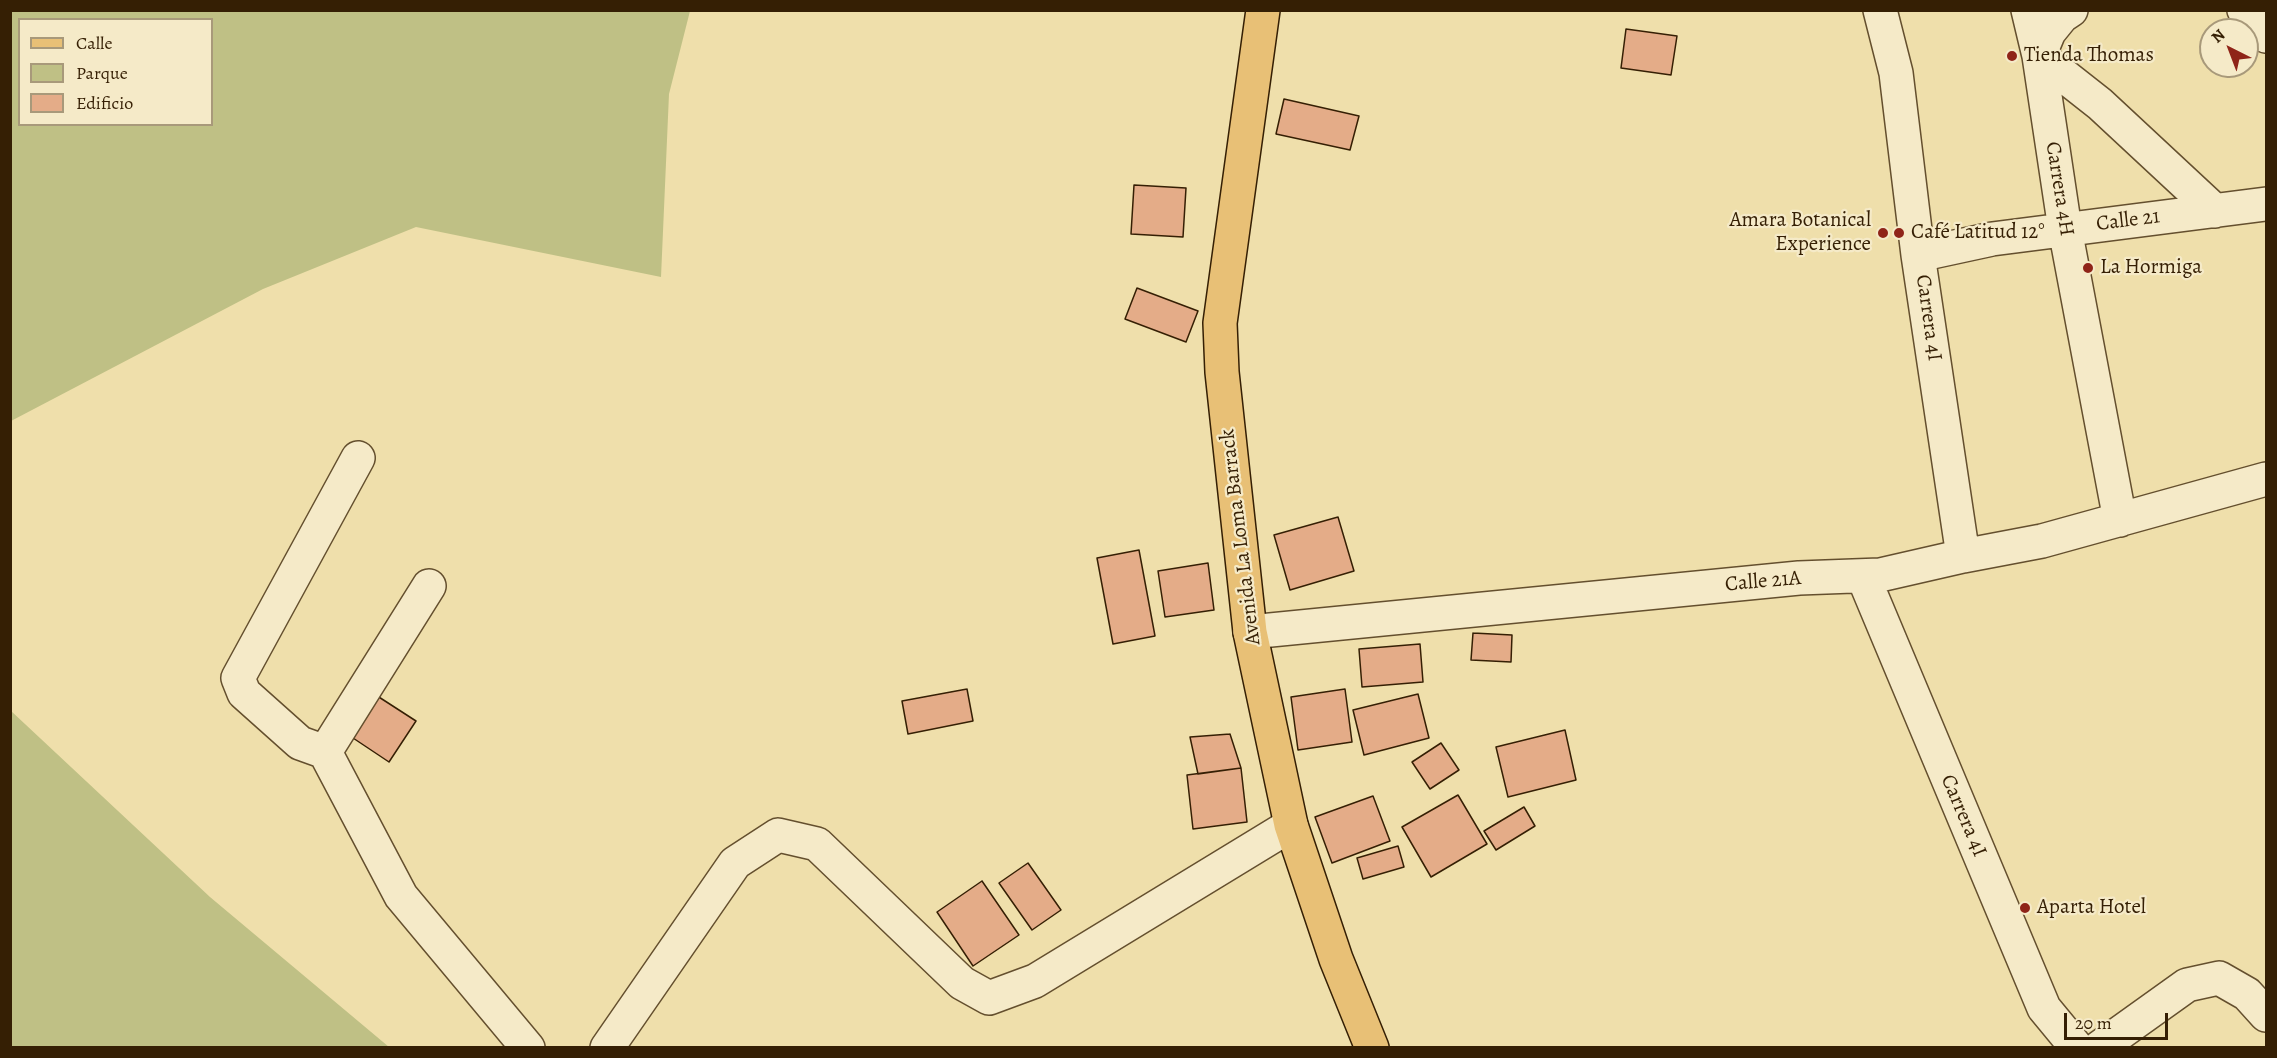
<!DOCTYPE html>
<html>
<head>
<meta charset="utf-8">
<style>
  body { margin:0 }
  #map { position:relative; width:2277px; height:1058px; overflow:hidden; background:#efdfab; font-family:Alegreya,serif }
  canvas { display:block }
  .frame { position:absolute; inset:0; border:12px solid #351f04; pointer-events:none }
  .legend { position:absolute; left:18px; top:18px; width:195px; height:108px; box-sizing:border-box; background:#f5eac8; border:2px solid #a8997a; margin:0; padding:8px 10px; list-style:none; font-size:18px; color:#351f04 }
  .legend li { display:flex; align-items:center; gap:12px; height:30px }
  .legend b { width:30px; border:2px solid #a8997a }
  .north { position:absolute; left:2199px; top:18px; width:60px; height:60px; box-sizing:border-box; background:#f5eac8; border:2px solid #a8997a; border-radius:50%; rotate:318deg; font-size:16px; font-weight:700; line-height:24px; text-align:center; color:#351f04 }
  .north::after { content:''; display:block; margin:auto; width:21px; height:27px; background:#8f2418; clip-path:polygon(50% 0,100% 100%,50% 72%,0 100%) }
  .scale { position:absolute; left:2064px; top:1013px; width:104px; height:27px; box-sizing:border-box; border:3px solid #351f04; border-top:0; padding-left:8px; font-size:18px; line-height:21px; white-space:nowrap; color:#351f04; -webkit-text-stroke:4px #f5eac8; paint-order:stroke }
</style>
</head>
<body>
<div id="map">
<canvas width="2277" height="1058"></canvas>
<div class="frame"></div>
<ul class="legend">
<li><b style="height:8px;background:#e8c076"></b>Calle</li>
<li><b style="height:16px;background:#bfc085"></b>Parque</li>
<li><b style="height:16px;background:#e4ac88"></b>Edificio</li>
</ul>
<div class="north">N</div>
<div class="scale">20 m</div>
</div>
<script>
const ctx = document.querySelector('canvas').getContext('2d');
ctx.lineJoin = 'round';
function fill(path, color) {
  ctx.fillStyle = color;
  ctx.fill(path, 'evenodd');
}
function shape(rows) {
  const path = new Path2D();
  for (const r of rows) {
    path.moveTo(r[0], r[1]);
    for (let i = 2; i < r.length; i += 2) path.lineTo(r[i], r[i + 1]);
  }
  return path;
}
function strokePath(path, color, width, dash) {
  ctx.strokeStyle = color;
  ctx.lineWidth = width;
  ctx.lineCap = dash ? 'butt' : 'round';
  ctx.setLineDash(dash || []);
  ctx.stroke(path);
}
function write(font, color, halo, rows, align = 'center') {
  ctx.font = font + ' Alegreya,serif';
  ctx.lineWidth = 4.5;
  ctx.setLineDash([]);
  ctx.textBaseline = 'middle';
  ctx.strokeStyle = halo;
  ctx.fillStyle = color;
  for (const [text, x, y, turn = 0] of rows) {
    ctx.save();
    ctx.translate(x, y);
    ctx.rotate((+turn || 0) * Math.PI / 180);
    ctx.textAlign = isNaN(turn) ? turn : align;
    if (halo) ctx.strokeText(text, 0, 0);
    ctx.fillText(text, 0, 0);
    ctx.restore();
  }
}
fill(shape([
  [11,10,690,11,669,94,661,277,416,227,263,289,11,421],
  [20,20,212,20,212,124,20,124],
  [10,710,210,897,389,1047,11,1047]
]), '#bfc085');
const building = shape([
  [1626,29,1677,36,1671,75,1621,68,1626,29],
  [1284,99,1359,116,1350,150,1276,134,1284,99],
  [1134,185,1186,188,1183,237,1131,234,1134,185],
  [1137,288,1198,311,1186,342,1125,319,1137,288],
  [1338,517,1354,571,1290,590,1274,535,1338,517],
  [1139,550,1155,636,1113,644,1097,558,1139,550],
  [1208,563,1214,610,1165,617,1158,571,1208,563],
  [1473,633,1512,635,1511,662,1471,660,1473,633],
  [1420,644,1423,682,1362,687,1359,649,1420,644],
  [967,689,973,721,908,734,902,701,967,689],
  [1345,689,1352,742,1298,750,1291,697,1345,689],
  [368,690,416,721,389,762,341,730,368,690],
  [1418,694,1429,738,1364,755,1353,710,1418,694],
  [1565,730,1576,780,1508,797,1496,747,1565,730],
  [1230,734,1241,768,1198,774,1190,737,1230,734],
  [1441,743,1459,770,1430,789,1412,762,1441,743],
  [1241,768,1247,822,1193,829,1187,775,1241,768],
  [1458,795,1487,844,1431,877,1402,827,1458,795],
  [1373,796,1390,841,1332,863,1315,817,1373,796],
  [1524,807,1535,826,1496,850,1484,831,1524,807],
  [1398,846,1404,867,1363,879,1357,858,1398,846],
  [1028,863,1061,910,1032,930,999,883,1028,863],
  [982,881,1019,935,973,966,937,912,982,881]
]);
fill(building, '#e4ac88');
strokePath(building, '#351f04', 1.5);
const minor = shape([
  [1880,10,1896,73,1918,255,1963,556],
  [2028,10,2039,56,2100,104,2215,211],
  [2071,10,2062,16,2049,32,2039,56,2065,229,2120,520],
  [2244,10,2266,36],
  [1918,255,1992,239,2266,204],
  [358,458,238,678,244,693,300,743,325,752,401,896,528,1048],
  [1863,576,2044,1008,2077,1048],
  [1250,632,1799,578,1880,575,1963,556,2042,541,2266,479],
  [325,752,429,586],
  [607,1048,735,863,778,835,817,844,962,983,989,998,1035,981,1291,825],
  [2099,1048,2187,985,2219,978,2247,994,2266,1015]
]);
const major = shape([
  [1263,10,1220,323,1222,372,1250,632,1291,825,1336,959,1372,1048]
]);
strokePath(minor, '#644f2e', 36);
strokePath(major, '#351f04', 36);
strokePath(minor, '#f5eac8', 33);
strokePath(major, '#e8c076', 33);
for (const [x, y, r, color] of [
  [2012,56,6,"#8f2418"],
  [1883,233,6,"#8f2418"],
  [1899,233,6,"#8f2418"],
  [2088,268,6,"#8f2418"],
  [2025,908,6,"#8f2418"]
]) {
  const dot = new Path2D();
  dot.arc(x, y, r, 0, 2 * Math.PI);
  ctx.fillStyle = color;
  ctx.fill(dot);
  strokePath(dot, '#f5eac8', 2);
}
write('21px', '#351f04', '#f5eac8', [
  ["Tienda Thomas",2024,56],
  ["Amara Botanical",1871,221,"right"],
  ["Experience",1871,245,"right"],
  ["Café Latitud 12°",1911,233],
  ["La Hormiga",2100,268],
  ["Aparta Hotel",2037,908]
], 'left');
write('21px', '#351f04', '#f5eac8', [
  ["Carrera 4H",2059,189,81],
  ["Calle 21",2128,221,-7],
  ["Carrera 4I",1928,318,82],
  ["Avenida La Loma Barrack",1241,537,-97],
  ["Calle 21A",1763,582,-5],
  ["Carrera 4I",1963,816,67]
]);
</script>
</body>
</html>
